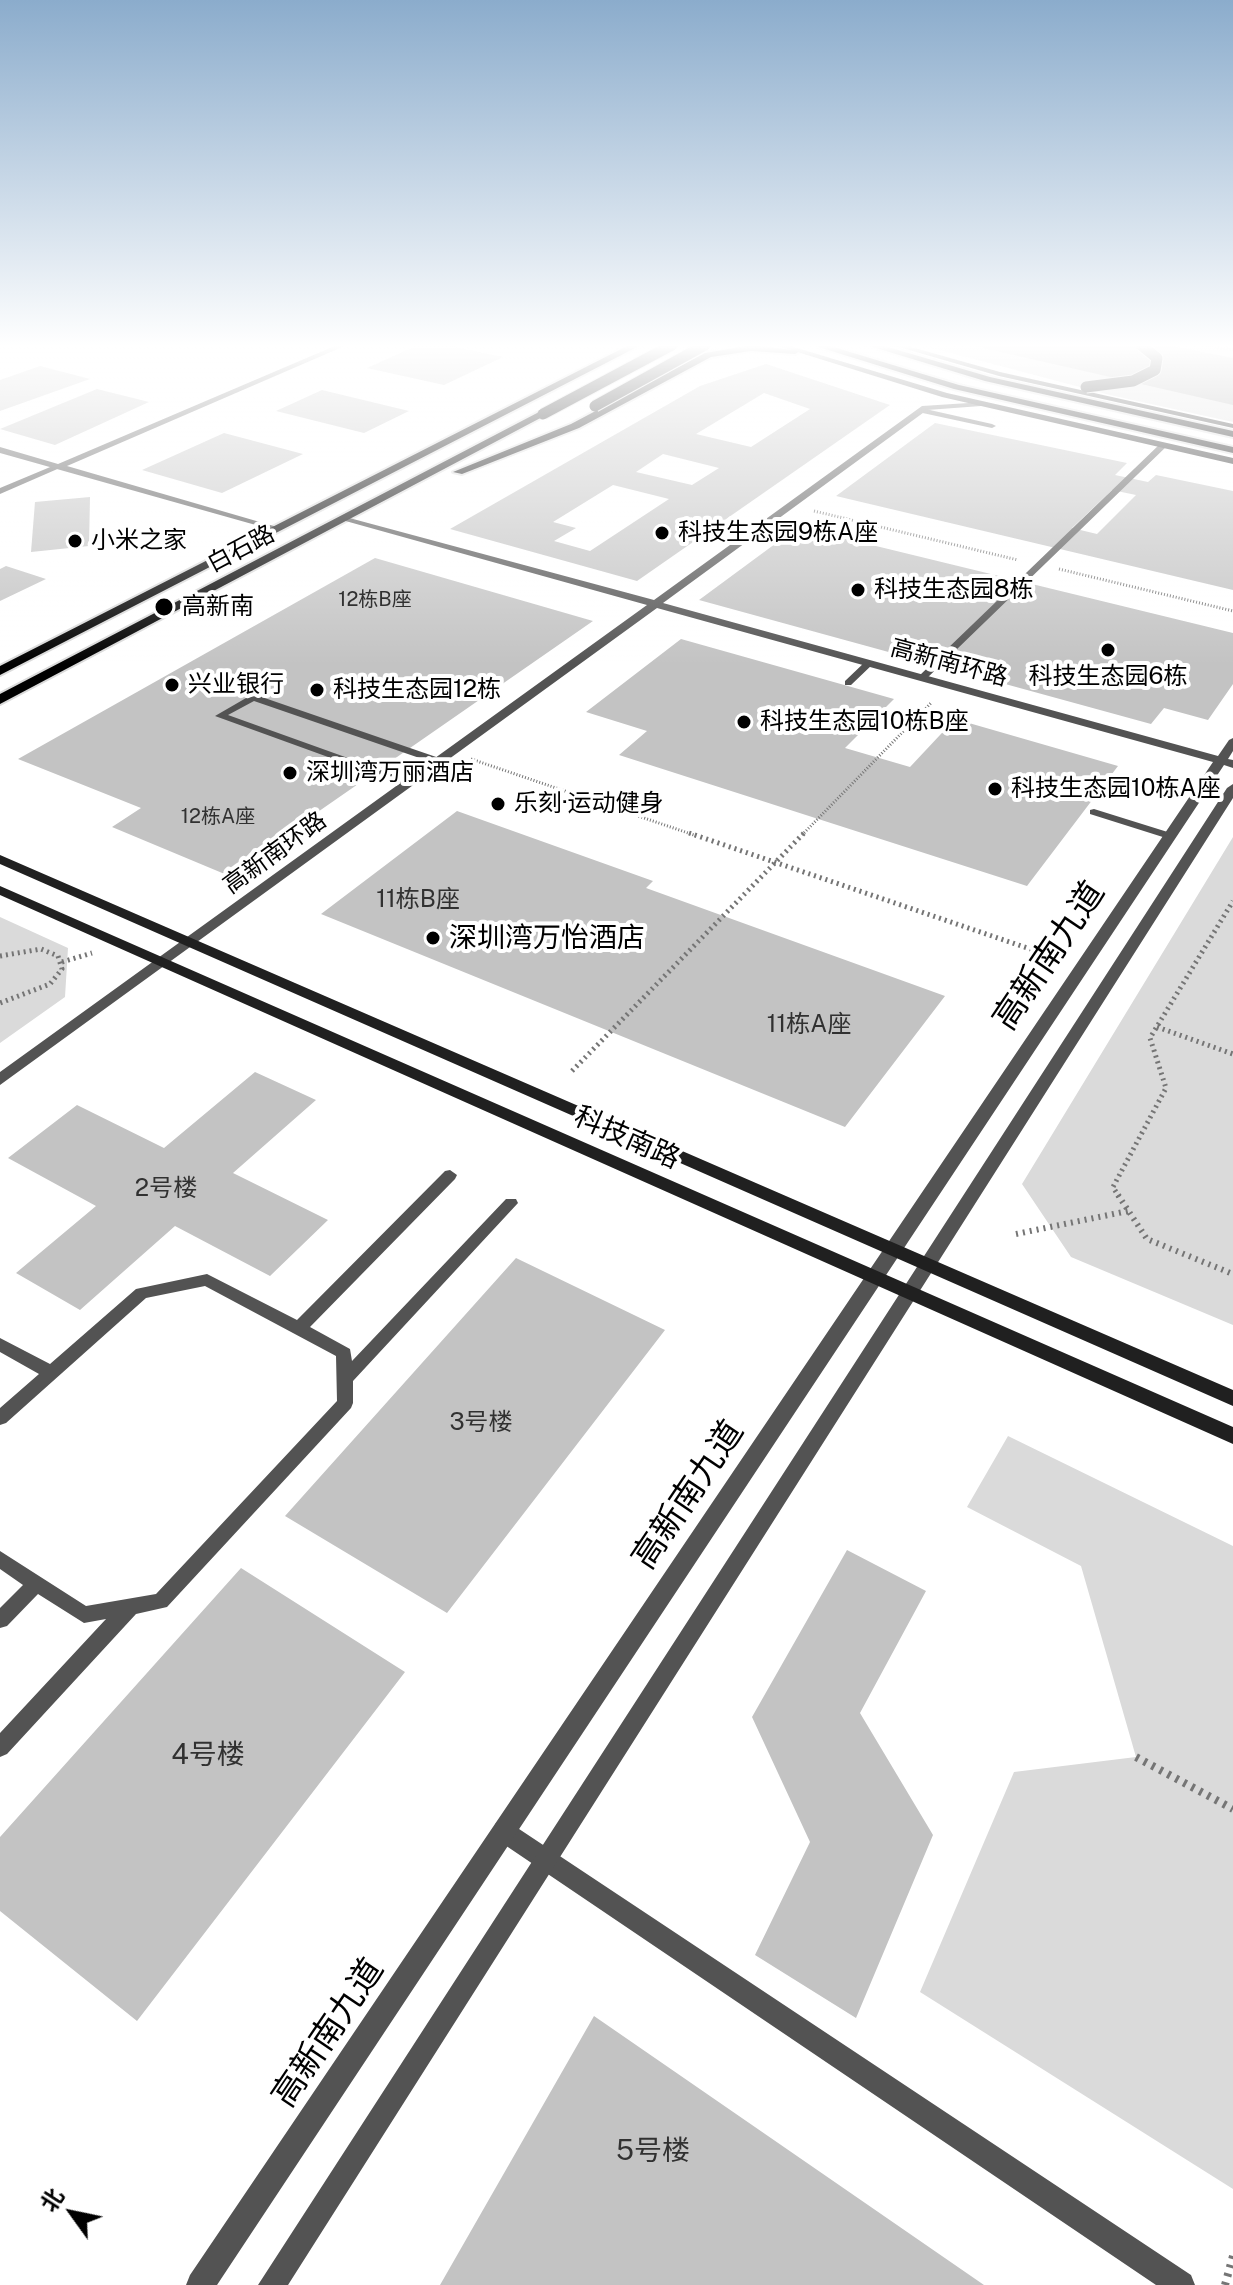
<!DOCTYPE html>
<html>
<head>
<meta charset="utf-8">
<style>
  body { margin:0 }
  #map { position:relative; width:1233px; height:2285px; overflow:hidden; background:#fff; font-family:"Public Sans","Noto Sans SC",sans-serif }
  canvas { display:block }
  .north { position:absolute; left:32px; top:2173px; width:80px; height:80px; -webkit-text-stroke:6px #fff; paint-order:stroke; rotate:303deg; font-size:22px; font-weight:700; line-height:32px; text-align:center; color:#000 }
  .north::after { content:''; display:block; margin:auto; width:28px; height:36px; background:#000; clip-path:polygon(50% 0,100% 100%,50% 72%,0 100%) }
</style>
</head>
<body>
<div id="map">
<canvas width="1233" height="2285"></canvas>
<div class="north">北</div>
</div>
<script>
const ctx = document.querySelector('canvas').getContext('2d');
ctx.lineJoin = 'round';
function fill(path, color) {
  ctx.fillStyle = color;
  ctx.fill(path, 'evenodd');
}
function shape(rows) {
  const path = new Path2D();
  for (const r of rows) {
    path.moveTo(r[0], r[1]);
    for (let i = 2; i < r.length; i += 2) path.lineTo(r[i], r[i + 1]);
  }
  return path;
}
function strokePath(path, color, width, dash) {
  ctx.strokeStyle = color;
  ctx.lineWidth = width;
  ctx.lineCap = dash ? 'butt' : 'round';
  ctx.setLineDash(dash || []);
  ctx.stroke(path);
}
function write(font, color, halo, rows, align = 'center') {
  ctx.font = font + ' "Public Sans","Noto Sans SC",sans-serif';
  ctx.lineWidth = 8;
  ctx.setLineDash([]);
  ctx.textBaseline = 'middle';
  ctx.strokeStyle = halo;
  ctx.fillStyle = color;
  for (const [text, x, y, turn = 0] of rows) {
    ctx.save();
    ctx.translate(x, y);
    ctx.rotate((+turn || 0) * Math.PI / 180);
    ctx.textAlign = isNaN(turn) ? turn : align;
    if (halo) ctx.strokeText(text, 0, 0);
    ctx.fillText(text, 0, 0);
    ctx.restore();
  }
}
fill(shape([
  [921,345,1233,345,1233,422,1110,395],
  [1233,837,1233,1325,1071,1257,1022,1184],
  [0,917,68,948,65,997,0,1043],
  [1008,1436,1233,1546,1233,2189,920,1992,1014,1772,1136,1757,1081,1566,967,1507]
]), '#dadada');
fill(shape([
  [970,345,1168,345,1233,358,1233,405]
]), '#a1a1a1');
fill(shape([
  [418,345,446,345,503,357,444,385,367,368],
  [766,364,890,405,637,581,450,529,700,386],
  [764,393,810,409,751,447,696,434],
  [663,454,719,468,692,485,636,472],
  [613,485,669,499,590,551,554,541,576,528,553,522],
  [40,366,90,379,0,411,0,380],
  [97,389,149,402,55,445,0,429],
  [322,390,409,411,364,433,276,411],
  [935,423,1127,463,1115,475,1148,482,1156,475,1233,491,1233,590,836,496],
  [1112,490,1136,495,1097,534,1072,528],
  [224,433,303,454,222,493,142,470],
  [90,497,89,546,31,552,35,502],
  [798,527,1233,633,1233,684,1208,720,1164,708,1151,724,699,600],
  [375,558,593,621,227,875,112,827,141,808,18,759],
  [6,566,46,579,0,601,0,569],
  [681,639,894,699,845,748,910,767,955,719,1118,766,1027,886,619,755,647,731,586,712],
  [457,811,653,881,646,888,945,996,845,1127,321,914],
  [255,1072,316,1100,233,1173,328,1220,270,1276,175,1226,80,1310,16,1273,96,1206,8,1158,77,1105,164,1148],
  [516,1258,665,1330,447,1613,285,1516],
  [847,1550,926,1591,860,1713,933,1835,856,2018,755,1955,810,1842,752,1717],
  [241,1568,405,1672,137,2021,0,1911,0,1837],
  [594,2016,984,2285,440,2285]
]), '#c3c3c3');
const primary = shape([
  [629,345,641,345,0,675,0,666,629,345],
  [751,345,800,351,795,354,751,351,711,357,579,428,462,474,453,472,571,424,705,353,751,345],
  [812,345,827,345,959,385,1233,447,1233,453,954,389,812,345],
  [866,345,881,345,990,377,1233,431,1233,437,985,381,866,345],
  [539,412,548,414,0,704,0,694,539,412]
]);
strokePath(primary, '#dbdbdb', 4);
strokePath(shape([
  [1206,345,1233,350],
  [814,511,1018,560],
  [1059,569,1233,611],
  [471,759,694,835],
  [802,835,931,703]
]), '#757575', 3, [1, 2]);
strokePath(shape([
  [689,833,1042,953],
  [0,956,41,949,58,956,62,969,50,984,0,1003],
  [62,962,92,953],
  [1157,1027,1233,1054],
  [572,1071,804,833],
  [1119,1197,1113,1187,1166,1088,1150,1038,1233,901]
]), '#757575', 5, [2, 4]);
strokePath(shape([
  [1118,1195,1147,1239,1233,1274],
  [1016,1234,1128,1211]
]), '#757575', 6, [2, 5]);
strokePath(shape([
  [1136,1757,1233,1809],
  [1225,2285,1233,2256]
]), '#757575', 8, [3, 6]);
fill(shape([
  [921,408,992,424,996,426,992,428,918,412,921,408],
  [1161,443,1168,445,925,680,919,680,919,676,1161,443],
  [866,661,874,663,851,685,845,685,845,681,866,661],
  [253,694,442,759,443,761,438,764,434,763,254,701,228,715,412,781,412,785,408,786,215,716,253,694],
  [1094,809,1174,834,1176,836,1170,839,1166,838,1090,814,1090,810,1094,809],
  [450,1170,457,1175,455,1179,310,1327,350,1349,352,1361,506,1199,516,1199,518,1203,353,1381,353,1403,351,1408,167,1607,136,1614,7,1754,0,1757,0,1733,106,1619,84,1623,38,1594,7,1626,0,1628,0,1608,23,1585,0,1569,0,1551,86,1606,156,1594,337,1401,336,1356,205,1286,146,1298,6,1423,0,1425,0,1408,39,1374,0,1352,0,1338,50,1364,136,1289,207,1274,297,1320,445,1171,450,1170]
]), '#535353');
fill(shape([
  [55,465,62,467,0,494,0,488,55,465],
  [504,1819,1191,2275,1195,2285,1156,2285,496,1839,492,1831,496,1823,504,1819]
]), '#535353');
fill(shape([
  [337,345,347,345,67,466,277,527,277,531,0,453,0,447,58,464,337,345],
  [984,402,981,406,927,410,663,603,1218,756,1229,740,1233,738,1233,751,1228,759,1233,760,1233,768,1224,765,217,2285,186,2285,190,2275,1213,762,657,608,0,1085,0,1072,647,605,342,520,342,516,654,600,922,406,984,402],
  [1233,784,1233,798,288,2285,258,2285,1227,788,1233,784]
]), '#535353');
fill(shape([
  [775,345,787,345,947,393,1233,458,1233,464,942,397,775,345],
  [892,345,904,345,1000,372,1233,424,1233,428,999,376,892,345],
  [0,855,1233,1390,1233,1406,0,864,0,855],
  [0,886,1233,1427,1233,1444,0,895,0,886]
]), '#202020');
fill(primary, '#000');
const primaryBridge = shape([
  [1086,387,1133,381,1155,370,1157,358,1141,345],
  [595,406,705,345],
  [543,414,672,345]
]);
strokePath(primaryBridge, '#dbdbdb', 13, []);
strokePath(primaryBridge, '#000', 11);
const sky = ctx.createLinearGradient(0, 0, 0, 665);
sky.addColorStop(0, '#8baccc');
sky.addColorStop(0.52, '#fff');
sky.addColorStop(1, '#ffffff00');
ctx.fillStyle = sky;
ctx.fillRect(0, 0, 1233, 665);
for (const [x, y, r, color] of [
  [662,533,8,"#000"],
  [75,541,8,"#000"],
  [858,590,8,"#000"],
  [164,607,10,"#000"],
  [1108,650,8,"#000"],
  [172,685,8,"#000"],
  [317,690,8,"#000"],
  [744,722,8,"#000"],
  [290,773,8,"#000"],
  [995,789,8,"#000"],
  [498,804,8,"#000"],
  [433,938,8,"#000"]
]) {
  const dot = new Path2D();
  dot.arc(x, y, r, 0, 2 * Math.PI);
  ctx.fillStyle = color;
  ctx.fill(dot);
  strokePath(dot, '#fff', 3);
}
write('20px', '#313131', null, [
  ["12栋B座",375,600],
  ["12栋A座",218,817]
]);
write('24px', '#000', '#fff', [
  ["科技生态园9栋A座",678,533],
  ["小米之家",91,541],
  ["科技生态园8栋",874,590],
  ["高新南",182,607],
  ["科技生态园6栋",1108,677,"center"],
  ["兴业银行",188,685],
  ["科技生态园12栋",333,690],
  ["科技生态园10栋B座",760,722],
  ["深圳湾万丽酒店",306,773],
  ["科技生态园10栋A座",1011,789],
  ["乐刻·运动健身",514,804]
], 'left');
write('24px', '#000', '#fff', [
  ["白石路",241,549,-28],
  ["高新南环路",949,663,15],
  ["高新南环路",275,853,-36]
]);
write('24px', '#313131', null, [
  ["11栋B座",418,900],
  ["11栋A座",809,1025],
  ["2号楼",166,1189],
  ["3号楼",481,1423]
]);
write('28px', '#000', '#fff', [
  ["深圳湾万怡酒店",449,938]
], 'left');
write('28px', '#000', '#fff', [
  ["科技南路",627,1138,24]
]);
write('28px', '#313131', null, [
  ["4号楼",208,1755],
  ["5号楼",653,2151]
]);
write('34px', '#000', '#fff', [
  ["高新南九道",1049,956,-56],
  ["高新南九道",688,1495,-56],
  ["高新南九道",328,2033,-56]
]);
</script>
</body>
</html>
